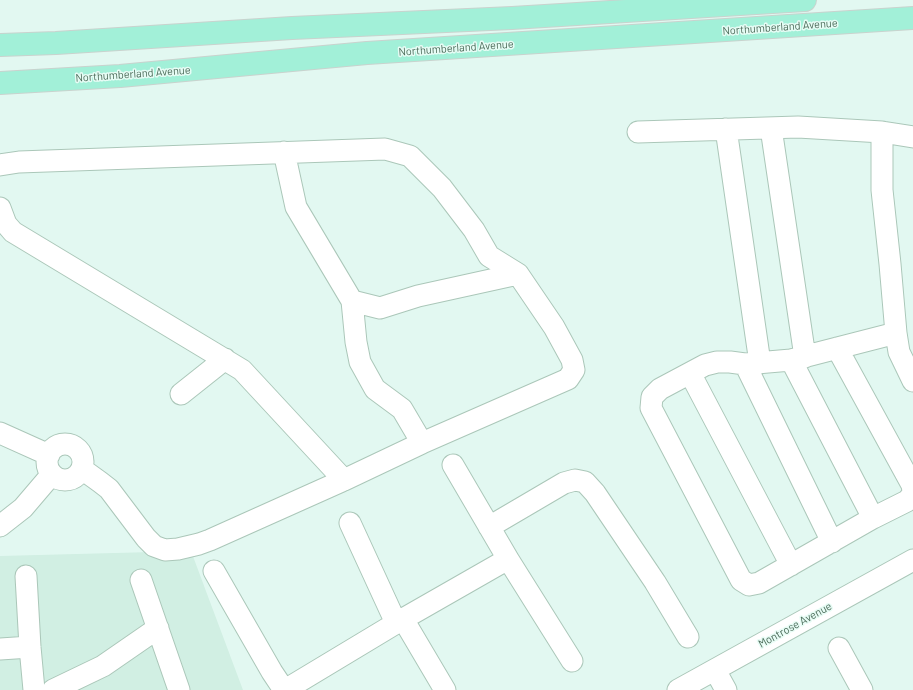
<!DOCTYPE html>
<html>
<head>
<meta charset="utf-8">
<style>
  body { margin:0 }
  canvas { display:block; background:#e2f8f1 }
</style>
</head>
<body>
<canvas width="913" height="690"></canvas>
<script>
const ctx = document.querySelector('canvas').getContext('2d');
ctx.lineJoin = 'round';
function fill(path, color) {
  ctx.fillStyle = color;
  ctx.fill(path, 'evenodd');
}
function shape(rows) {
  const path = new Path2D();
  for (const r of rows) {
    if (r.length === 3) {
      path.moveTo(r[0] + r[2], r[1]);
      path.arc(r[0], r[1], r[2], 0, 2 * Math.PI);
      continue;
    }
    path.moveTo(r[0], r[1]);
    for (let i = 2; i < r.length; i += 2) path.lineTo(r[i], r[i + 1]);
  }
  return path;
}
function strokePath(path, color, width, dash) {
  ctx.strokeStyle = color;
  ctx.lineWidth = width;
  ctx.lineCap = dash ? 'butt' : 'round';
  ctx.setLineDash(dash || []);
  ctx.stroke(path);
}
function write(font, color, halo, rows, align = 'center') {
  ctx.font = font + ' Barlow,sans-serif';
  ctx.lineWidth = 3;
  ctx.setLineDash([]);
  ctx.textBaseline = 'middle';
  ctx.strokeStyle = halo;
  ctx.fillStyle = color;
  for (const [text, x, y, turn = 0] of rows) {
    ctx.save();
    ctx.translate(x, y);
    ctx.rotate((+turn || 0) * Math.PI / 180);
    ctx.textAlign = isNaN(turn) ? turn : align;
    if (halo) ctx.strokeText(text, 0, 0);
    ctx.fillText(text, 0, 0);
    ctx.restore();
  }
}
fill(shape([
  [191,551,243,690,0,690,0,556]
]), '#d1efe3');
const minor = shape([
  [771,128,805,357],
  [726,129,760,363],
  [638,132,798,127,882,132],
  [913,137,882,132,882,190,890,264,896,333,899,352,913,381],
  [284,152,296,207,352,301,356,342,360,362,375,389,402,409,422,443],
  [0,165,19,162,385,149,410,156,442,188,474,230,489,256,518,274,554,327,572,360,574,370,568,379,422,443,344,480,210,540,199,544,178,549,165,550,154,546,146,538,109,489,100,482,82,469],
  [0,208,6,224,13,232,242,370,344,480],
  [352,301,380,308,418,296,518,274],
  [896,333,791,360,745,364,730,362,717,362,705,365,660,389,652,397,651,408,741,580,749,585,759,583,873,518,907,501,913,494],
  [837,348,912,485,913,491],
  [791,360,873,518],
  [745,364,832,542],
  [690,373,791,565],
  [181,394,225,359],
  [0,433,49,455],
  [65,462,18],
  [453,465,508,559,572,661],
  [350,523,396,623],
  [0,526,23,508,52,474],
  [489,527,564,483,575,480,585,482,595,493,655,582,688,637],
  [214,571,272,672,284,690],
  [26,576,30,647,34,690],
  [141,580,179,690],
  [403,619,445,690],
  [839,648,862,690],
  [0,649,30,647],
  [715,670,726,690],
  [53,690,103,666,158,628],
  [285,690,403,619,508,559],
  [678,690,913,560]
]);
const major = shape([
  [0,45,56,43,292,28,512,18,805,0],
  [0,83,120,76,367,53,913,18]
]);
strokePath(minor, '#abc7b9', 23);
strokePath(major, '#c9d3ce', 24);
strokePath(minor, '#fff', 21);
strokePath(major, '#a2f0d8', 22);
write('11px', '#4c6c5a', '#e7fcf5', [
  ["Northumberland Avenue",780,27,-4],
  ["Northumberland Avenue",456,48,-4],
  ["Northumberland Avenue",133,74,-4],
  ["Montrose Avenue",795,625,-29]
]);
</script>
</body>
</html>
